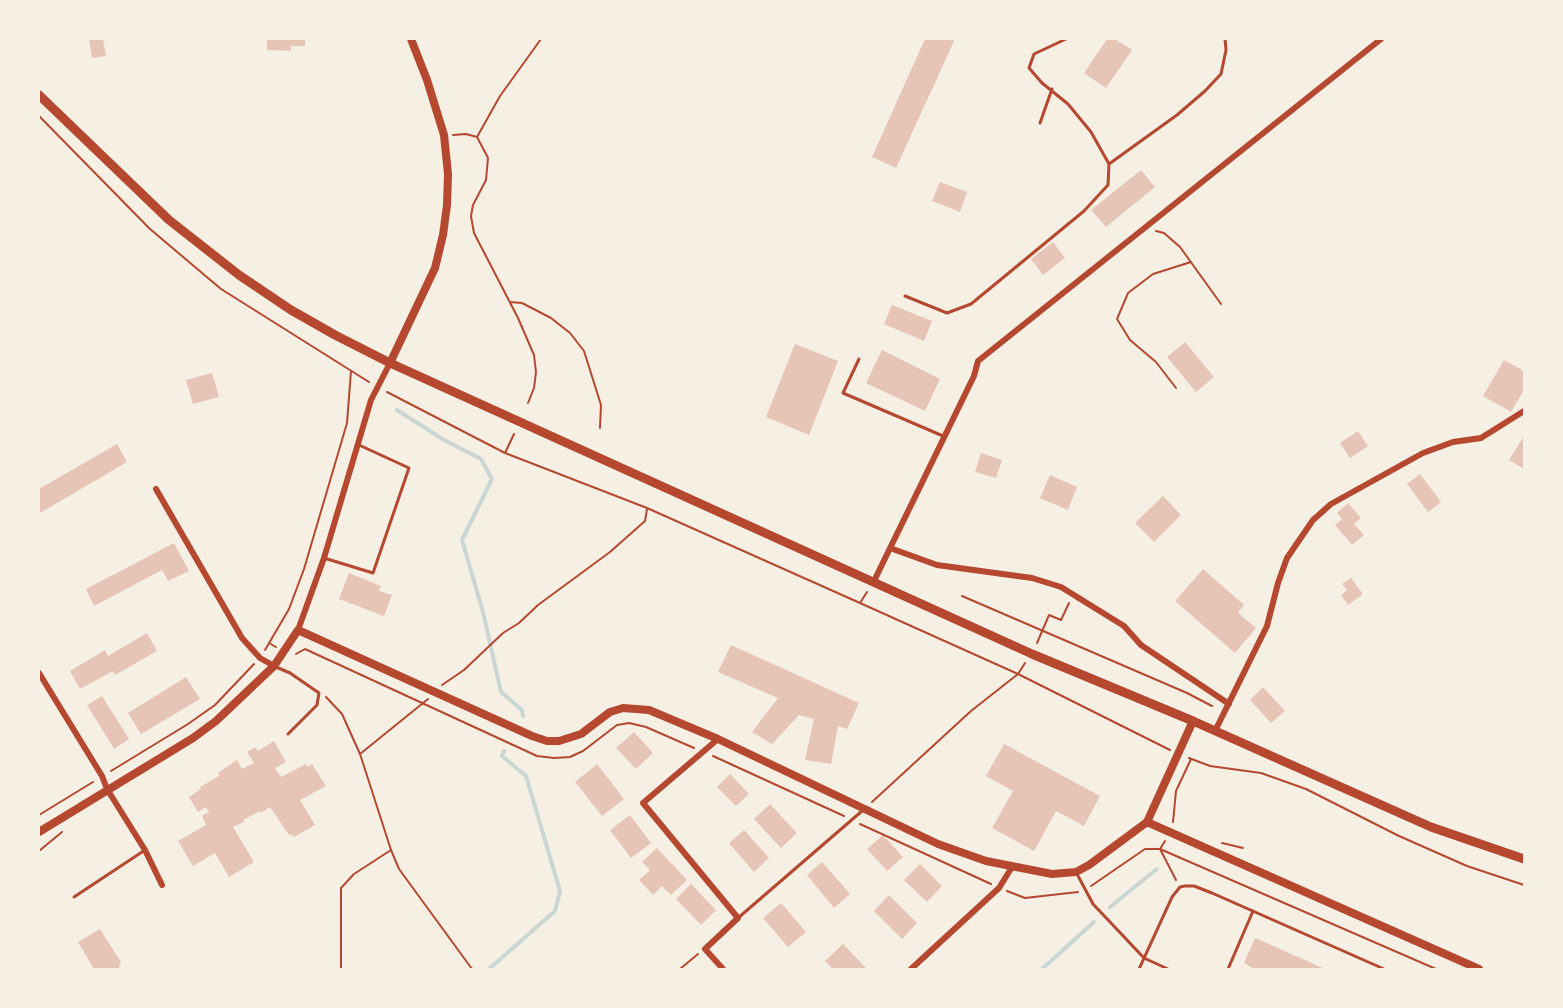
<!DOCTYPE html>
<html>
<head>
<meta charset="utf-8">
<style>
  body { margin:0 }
  #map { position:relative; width:1563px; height:1008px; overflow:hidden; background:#f6efe4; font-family:"Work Sans",sans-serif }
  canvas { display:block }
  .frame { position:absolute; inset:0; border:40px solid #f6efe4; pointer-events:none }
</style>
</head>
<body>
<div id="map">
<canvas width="1563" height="1008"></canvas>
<div class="frame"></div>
</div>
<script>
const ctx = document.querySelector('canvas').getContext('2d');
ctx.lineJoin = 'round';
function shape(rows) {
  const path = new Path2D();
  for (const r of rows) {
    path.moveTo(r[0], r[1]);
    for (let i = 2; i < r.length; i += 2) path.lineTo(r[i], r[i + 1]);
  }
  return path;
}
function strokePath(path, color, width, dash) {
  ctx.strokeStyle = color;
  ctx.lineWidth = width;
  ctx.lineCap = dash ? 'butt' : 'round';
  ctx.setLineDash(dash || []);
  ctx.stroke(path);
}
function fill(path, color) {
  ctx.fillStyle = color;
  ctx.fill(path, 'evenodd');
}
strokePath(shape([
  [397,410,444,440,481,459,492,479,462,540,483,612,501,692,522,710,523,716],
  [1110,907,1157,869],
  [489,969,555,911,560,891,526,776,502,756,504,751],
  [1042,969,1094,922]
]), '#c9d6d2', 4);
fill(shape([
  [89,39,103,39,106,56,92,58],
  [267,39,305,39,305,46,291,46,291,51,267,50],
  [925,39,955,39,896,168,872,157],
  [1107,39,1115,39,1132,50,1106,88,1084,73],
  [1141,170,1155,187,1106,227,1091,210],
  [940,182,967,192,960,212,932,201],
  [1053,242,1065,258,1043,275,1031,259],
  [892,305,932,321,924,341,884,324],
  [1185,342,1214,377,1196,392,1167,357],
  [795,344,838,361,809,435,766,417],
  [882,350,940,379,925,411,866,383],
  [1504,360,1524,371,1524,390,1511,412,1483,396],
  [212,373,219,397,193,404,186,380],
  [1358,431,1368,446,1350,458,1340,443],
  [1524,436,1524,469,1509,460],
  [117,444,127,462,40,513,39,489],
  [981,453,1002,460,996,478,975,472],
  [1420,474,1441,502,1428,512,1407,484],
  [1050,475,1077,487,1068,510,1040,498],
  [1163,496,1181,515,1154,542,1135,523],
  [1348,503,1361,518,1354,524,1364,535,1352,545,1335,525,1342,519,1337,513],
  [174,543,189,571,168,581,162,570,94,606,86,589],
  [1203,569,1244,605,1238,613,1256,628,1235,653,1175,601],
  [349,573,381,586,379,591,392,595,384,616,339,599],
  [1351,578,1363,594,1348,605,1341,595,1347,590,1342,584],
  [147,633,157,651,115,675,113,671,80,689,70,671,105,650,108,656],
  [731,645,859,703,847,729,838,726,831,764,805,760,814,719,799,715,772,744,752,732,778,698,718,672],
  [186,677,200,699,141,734,128,713],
  [1263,687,1285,711,1271,723,1250,700],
  [102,696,129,739,114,749,87,705],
  [634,732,653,753,636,769,616,748],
  [274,741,286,762,275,768,281,777,306,764,308,767,312,764,326,786,300,800,315,825,294,837,291,834,289,835,270,807,261,813,260,811,243,820,244,822,233,827,254,862,229,877,215,853,193,866,178,841,206,825,202,816,209,812,206,807,198,812,189,797,201,789,200,787,219,776,218,773,237,760,242,769,254,763,247,752,255,747,258,751],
  [1004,744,1100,796,1084,826,1056,811,1034,851,992,828,1013,791,986,776],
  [597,764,624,799,602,816,575,782],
  [730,774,749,794,736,806,717,787],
  [770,804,797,833,781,848,754,819],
  [630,815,651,843,631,858,610,830],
  [744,830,769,858,754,872,729,843],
  [883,835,903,857,887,871,867,849],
  [657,848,687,880,671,895,662,886,653,895,639,880,650,870,642,862],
  [822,862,850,894,834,908,807,875],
  [920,864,942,886,927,902,904,880],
  [691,884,716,910,701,925,676,899],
  [889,895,917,923,902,939,874,911],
  [781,903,806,932,788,947,763,918],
  [100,929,121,962,119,967,120,969,94,969,78,942],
  [1255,938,1325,969,1254,969,1244,963],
  [843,944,867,969,833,969,825,961]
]), '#e6c5b7');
strokePath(shape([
  [39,116,150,229,221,289,369,382],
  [453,135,466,134,477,137,488,158,486,180,473,205,471,216,474,233,518,318,534,355,536,372,534,388,528,403],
  [477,137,500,96,541,39],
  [1156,231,1164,233,1180,247,1221,304],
  [510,302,522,303,551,318,570,333,584,351,601,405,600,428],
  [1176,388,1156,362,1130,340,1117,319,1128,293,1153,274,1191,262],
  [387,392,505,453,647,508,860,603,1018,674,1170,750],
  [505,453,514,434],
  [962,596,1187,693,1212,706],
  [860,603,867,592],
  [269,643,276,647],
  [1037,643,1049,615,1061,620,1069,603],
  [265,650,289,609,304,569,347,423,351,371],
  [296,654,305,649,537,756,554,758,570,757,583,751,617,725,629,723,646,727,694,748],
  [442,685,464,670,503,633,519,623,538,605,610,552,645,521,647,509],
  [326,697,342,714,360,754,391,850,399,869,472,969],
  [360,754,428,699],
  [713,756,844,816],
  [1189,758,1210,766,1261,773,1306,789,1399,836,1467,866,1524,885],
  [111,771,188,724,215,705,254,664],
  [872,802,971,711,1018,674,1025,663],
  [39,815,93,782],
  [1173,822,1176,791,1191,759],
  [860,824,991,884],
  [1222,843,1243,848],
  [39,851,62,832],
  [1176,880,1160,849,1436,969],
  [1091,886,1145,849,1160,849,1165,841],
  [1007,891,1025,898,1078,892],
  [39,968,40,969],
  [341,969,341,888,354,874,391,850],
  [680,969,698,954]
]), '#b5482f', 2);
strokePath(shape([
  [1040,123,1052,89],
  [1109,164,1177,115,1205,91,1221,74,1226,50,1225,39],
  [905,296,947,313,971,304,1084,211,1108,185,1109,164,1091,132,1068,104,1042,83,1029,68,1034,54,1066,39],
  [859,359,843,393,943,436],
  [324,558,373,573,409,468,359,445],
  [276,667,290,673,319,693,317,705,288,734],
  [1077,874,1093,904,1144,958,1168,969],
  [74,897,145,850],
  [738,918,862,811],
  [1139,969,1172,897,1180,887,1185,886,1194,886,1212,893,1384,969],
  [1228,969,1253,911]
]), '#b5482f', 3);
strokePath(shape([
  [156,489,242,638,260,658,274,666],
  [890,548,937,565,1032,578,1061,587,1124,626,1141,645,1229,704],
  [874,581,974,376,978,361,1381,39],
  [298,630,324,558,371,400,390,363],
  [39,673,102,776,107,789,145,850,162,885],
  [1215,731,1267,626,1278,583,1287,558,1313,520,1331,504,1423,453,1453,442,1481,438,1524,411],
  [718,739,643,803,738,918,705,949,723,969],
  [911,969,999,888,1012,867]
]), '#b5482f', 6);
strokePath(shape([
  [390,363,435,268,443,235,447,205,448,174,444,135,427,80,411,39],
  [1147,822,1479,969],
  [39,832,193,738,216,721,274,666,298,630,532,736,547,741,559,741,581,734,610,712,623,708,649,710,718,739,938,844,986,861,1052,874,1076,872,1089,865,1147,822,1193,721]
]), '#b5482f', 8);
strokePath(shape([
  [39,95,169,220,239,275,291,310,335,335,390,363,1032,654,1193,721,1431,827,1524,859]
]), '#b5482f', 9);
</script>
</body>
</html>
